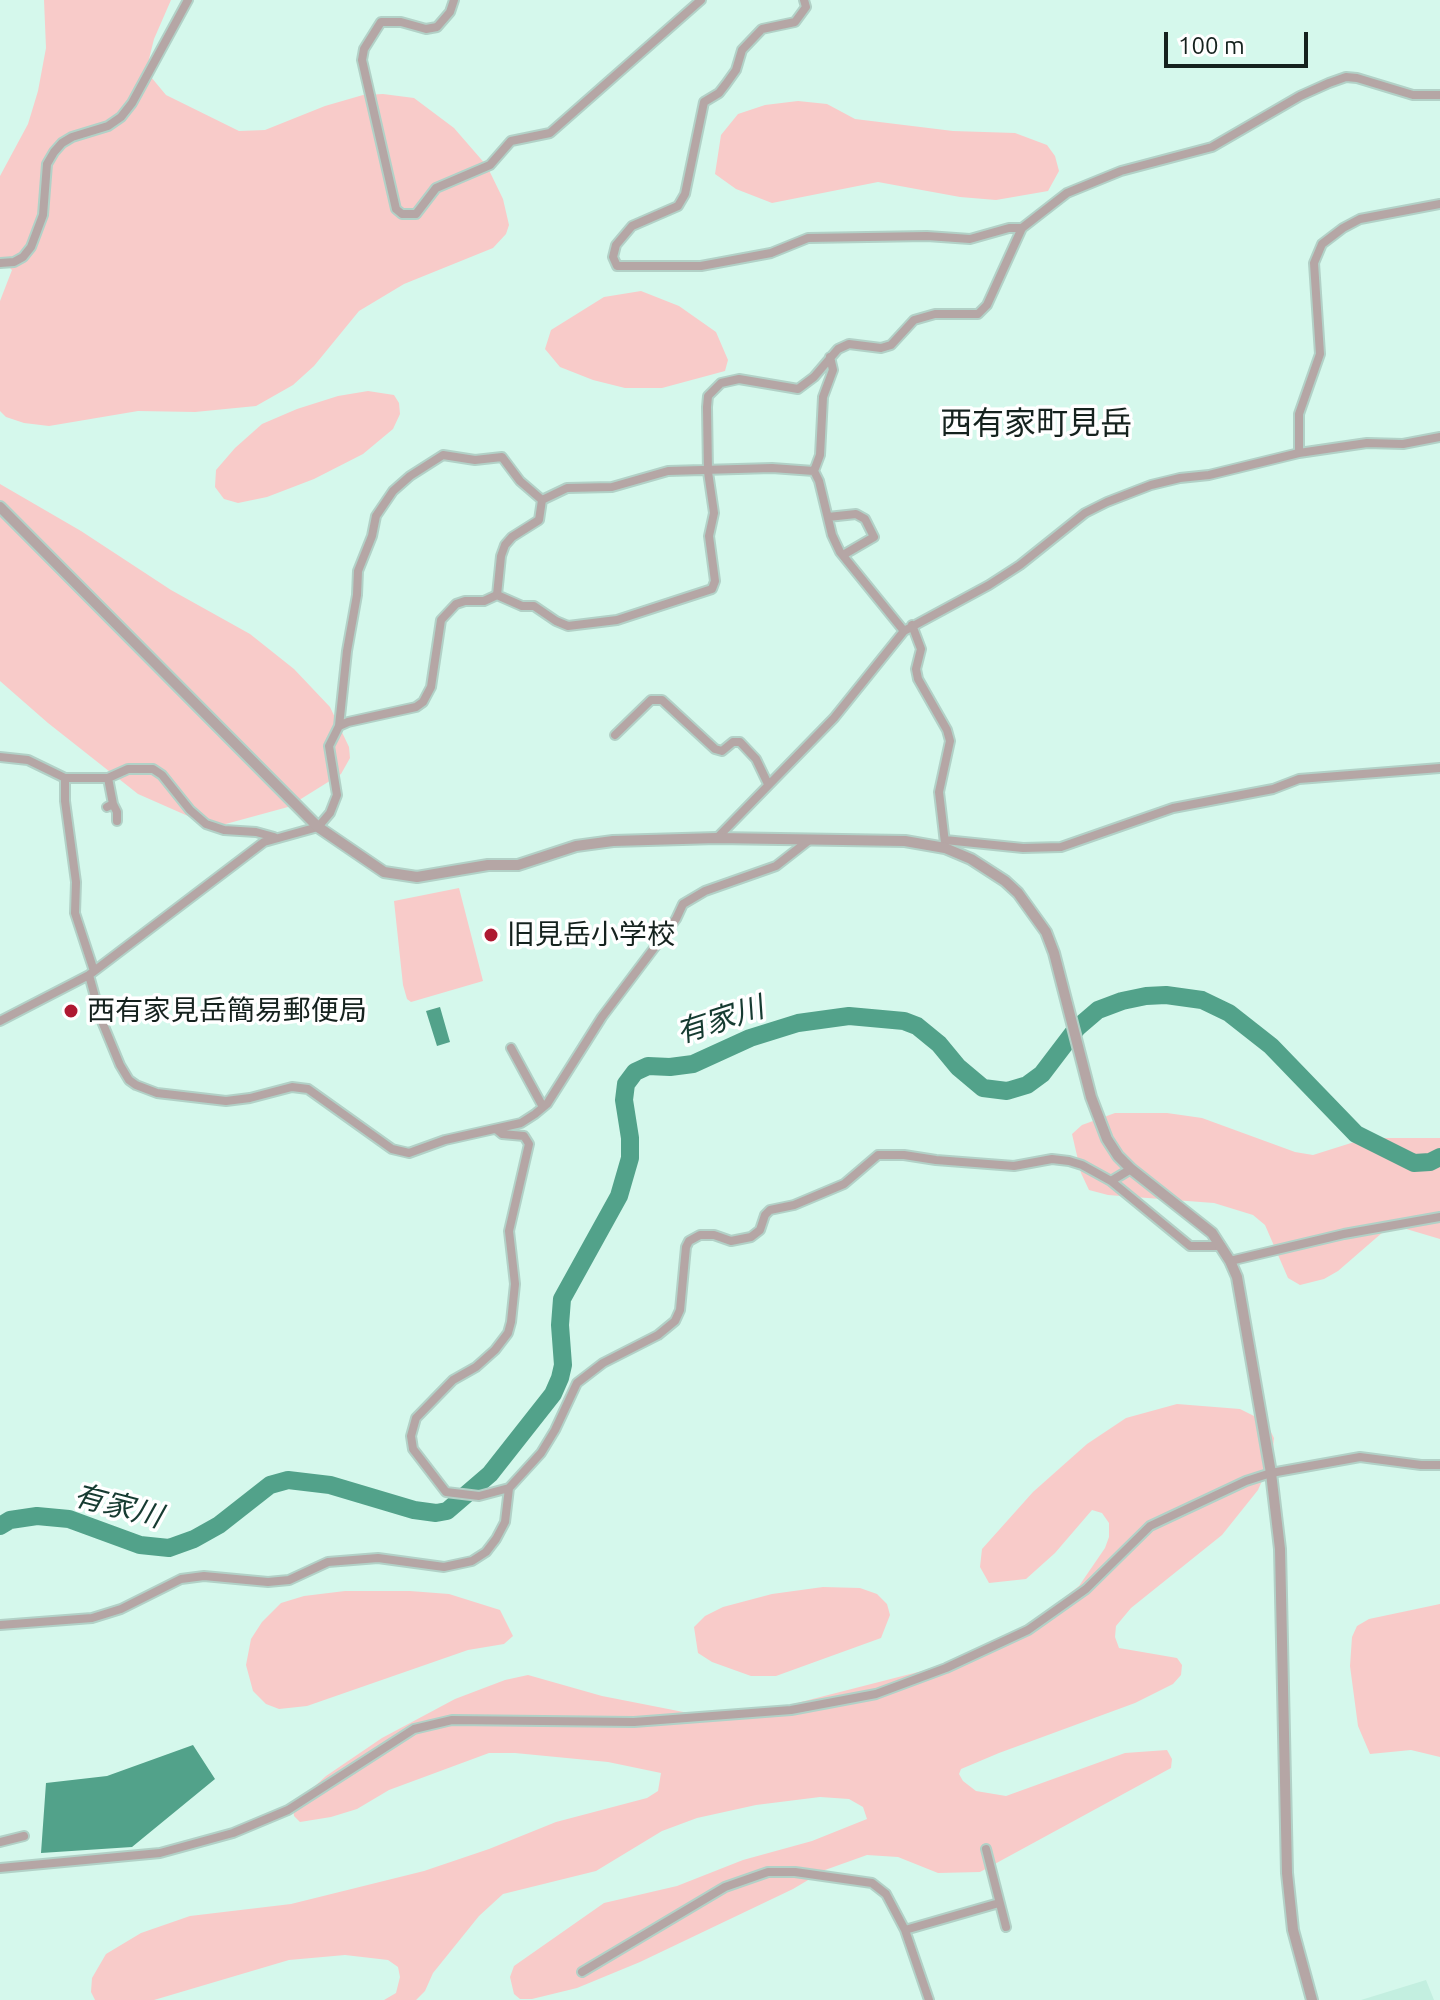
<!DOCTYPE html>
<html>
<head>
<meta charset="utf-8">
<style>
  body { margin:0 }
  #map { position:relative; width:1440px; height:2000px; overflow:hidden; background:#d5f8ec; font-family:Ubuntu,sans-serif }
  canvas { display:block }
  .scale { position:absolute; left:1164px; top:32px; width:144px; height:36px; box-sizing:border-box; border:4px solid #15221e; border-top:0; padding-left:10px; font-size:24px; line-height:28px; white-space:nowrap; color:#15221e; -webkit-text-stroke:6px #fff; paint-order:stroke }
</style>
</head>
<body>
<div id="map">
<canvas width="1440" height="2000"></canvas>
<div class="scale">100 m</div>
</div>
<script>
const ctx = document.querySelector('canvas').getContext('2d');
ctx.lineJoin = 'round';
function fill(path, color) {
  ctx.fillStyle = color;
  ctx.fill(path, 'evenodd');
}
function shape(rows) {
  const path = new Path2D();
  for (const r of rows) {
    path.moveTo(r[0], r[1]);
    for (let i = 2; i < r.length; i += 2) path.lineTo(r[i], r[i + 1]);
  }
  return path;
}
function strokePath(path, color, width, dash) {
  ctx.strokeStyle = color;
  ctx.lineWidth = width;
  ctx.lineCap = dash ? 'butt' : 'round';
  ctx.setLineDash(dash || []);
  ctx.stroke(path);
}
function write(font, color, halo, rows, align = 'center') {
  ctx.font = font + ' Ubuntu,"Noto Sans JP",sans-serif';
  ctx.lineWidth = 7;
  ctx.setLineDash([]);
  ctx.textBaseline = 'middle';
  ctx.strokeStyle = halo;
  ctx.fillStyle = color;
  for (const [text, x, y, turn = 0] of rows) {
    ctx.save();
    ctx.translate(x, y);
    ctx.rotate((+turn || 0) * Math.PI / 180);
    ctx.textAlign = isNaN(turn) ? turn : align;
    if (halo) ctx.strokeText(text, 0, 0);
    ctx.fillText(text, 0, 0);
    ctx.restore();
  }
}
fill(shape([
  [1426,1980,1434,2000,1361,2000]
]), '#c3efe0');
fill(shape([
  [44,0,171,0,154,39,147,67,151,77,166,95,239,131,265,130,325,106,363,95,383,94,414,98,454,128,487,166,503,199,509,225,506,234,493,248,404,284,359,311,314,366,293,385,256,406,195,412,138,411,49,426,24,423,6,417,0,411,0,301,12,270,0,258,0,176,28,124,38,91,46,48],
  [798,101,827,104,855,119,953,131,1015,133,1047,145,1055,156,1059,171,1048,191,996,200,960,197,878,182,772,203,736,189,715,174,721,135,738,114,765,105],
  [641,291,679,306,716,332,728,360,725,371,662,388,625,388,593,380,560,367,545,349,551,330,604,297],
  [368,391,394,395,399,403,400,414,393,429,363,454,314,479,267,497,238,503,224,499,215,487,216,470,235,448,262,424,297,409,338,396],
  [0,484,81,531,171,590,250,634,294,669,330,707,349,747,350,758,341,774,288,807,222,825,197,820,138,794,48,723,0,681],
  [459,888,483,981,411,1002,407,999,403,985,394,901],
  [1115,1113,1167,1113,1202,1118,1295,1152,1313,1155,1367,1138,1440,1138,1440,1239,1403,1228,1383,1232,1338,1271,1324,1279,1300,1285,1288,1278,1265,1225,1253,1215,1214,1203,1108,1195,1089,1190,1081,1173,1072,1134,1082,1125],
  [1177,1404,1240,1409,1266,1422,1274,1438,1272,1458,1258,1490,1222,1535,1131,1608,1116,1626,1115,1637,1119,1648,1177,1658,1182,1665,1181,1675,1173,1684,1135,1703,999,1753,961,1769,959,1774,963,1781,976,1791,1006,1796,1125,1753,1167,1750,1172,1759,1171,1768,980,1872,938,1873,898,1857,867,1855,825,1870,793,1889,640,1962,577,1988,532,1999,520,1999,514,1994,510,1977,514,1966,604,1903,677,1886,743,1860,812,1841,867,1819,863,1807,849,1799,820,1797,756,1805,697,1818,662,1831,596,1871,503,1894,479,1916,433,1973,425,1991,416,2000,384,2000,396,1993,400,1977,398,1967,388,1960,345,1955,289,1960,154,2000,95,2000,91,1992,92,1978,106,1954,141,1933,190,1916,291,1904,424,1871,489,1849,556,1822,647,1798,658,1791,661,1773,608,1762,515,1753,489,1753,389,1790,357,1809,331,1817,300,1822,294,1816,293,1806,326,1776,382,1738,455,1699,505,1680,528,1675,602,1696,719,1719,750,1715,922,1671,991,1646,1042,1615,1079,1586,1105,1548,1109,1537,1109,1523,1102,1513,1092,1510,1055,1553,1026,1579,989,1583,980,1567,982,1549,1033,1492,1087,1444,1126,1418],
  [823,1587,860,1588,877,1594,887,1604,890,1615,881,1638,776,1676,751,1676,712,1662,698,1653,694,1627,705,1616,723,1607,772,1594],
  [345,1591,410,1591,449,1594,500,1610,513,1636,504,1644,468,1650,307,1706,279,1709,266,1704,253,1691,246,1665,251,1639,262,1622,281,1603,304,1596],
  [1440,1604,1440,1757,1411,1750,1370,1754,1358,1726,1350,1666,1352,1637,1357,1626,1369,1619]
]), '#f8cbc9');
fill(shape([
  [440,1007,450,1042,437,1046,426,1011],
  [193,1745,215,1779,132,1847,41,1853,46,1783,107,1776]
]), '#52a28a');
strokePath(shape([
  [0,1526,10,1520,37,1516,69,1519,140,1545,169,1548,194,1539,219,1525,270,1485,288,1480,330,1485,414,1510,436,1513,447,1511,490,1474,553,1394,560,1378,563,1365,560,1325,562,1299,619,1196,630,1158,630,1138,624,1100,626,1084,635,1072,648,1066,670,1067,693,1064,750,1038,798,1023,849,1016,904,1021,917,1026,939,1044,958,1067,983,1088,1007,1091,1027,1085,1042,1074,1077,1028,1098,1010,1122,1001,1146,996,1166,995,1202,1000,1229,1013,1271,1046,1356,1134,1414,1163,1430,1162,1440,1157]
]), '#52a28a', 18);
const minor = shape([
  [454,0,450,12,437,27,426,29,401,22,381,22,364,49,362,60,396,209,402,214,416,214,436,188,490,165,511,141,550,133,701,0],
  [804,0,806,7,795,22,762,29,742,50,736,70,726,84,719,93,704,102,685,194,678,206,632,226,616,245,613,257,617,266,701,266,771,253,808,238,927,236,970,239,1009,228,1022,228],
  [0,263,14,262,23,257,31,247,43,215,47,164,54,152,62,143,72,137,108,126,121,117,132,103,188,0],
  [1299,453,1299,414,1320,354,1314,263,1322,244,1343,228,1360,219,1440,204],
  [814,471,820,455,823,397,833,370,830,357],
  [828,517,856,514,865,519,874,537,843,555],
  [497,595,522,606,534,606,556,621,568,626,617,620,712,589,715,581,709,536,714,513,708,472,707,407,708,396,721,383,739,379,798,389,814,377,838,349,849,344,881,348,891,345,914,320,935,314,978,314,987,305,1022,228,1067,193,1121,171,1212,147,1300,96,1329,83,1346,77,1357,78,1413,95,1440,95],
  [912,625,921,649,916,669,918,679,947,730,950,741,939,792,945,843],
  [339,726,348,722,416,707,423,702,431,687,441,620,456,604,465,601,484,601,497,595,501,556,505,545,512,537,539,520,542,500,567,488,612,487,668,471,772,468,814,471,819,481,832,535,840,552,904,631],
  [615,735,651,700,662,700,715,749,722,751,733,742,740,742,756,759,768,784],
  [0,757,28,760,65,778,65,801,76,882,75,913,94,971],
  [65,778,108,778,128,769,153,769,162,775,190,810,206,824,224,830,256,832,274,837],
  [113,804,117,812,117,821],
  [107,807,113,804,108,778],
  [717,838,834,718,904,631,989,585,1020,565,1085,513,1107,502,1151,485,1180,478,1209,475,1299,453,1367,443,1403,444,1440,437],
  [945,840,1023,848,1061,847,1173,808,1273,789,1299,779,1440,768],
  [89,975,101,1019,120,1065,129,1080,136,1085,157,1093,226,1101,250,1098,292,1087,308,1089,392,1149,409,1153,445,1140,521,1123,535,1114,547,1104,602,1017,676,919,683,904,705,891,776,866,808,841],
  [0,1021,89,975,264,842,318,827,330,813,337,795,329,746,339,726,347,651,357,595,358,571,372,536,376,516,393,491,410,476,443,455,475,460,502,457,520,481,542,500],
  [511,1048,543,1107],
  [496,1129,502,1134,524,1136,529,1144,509,1231,515,1284,511,1322,508,1333,495,1350,476,1367,453,1380,416,1418,411,1436,413,1449,446,1492,479,1496,509,1488],
  [1111,1181,1131,1169],
  [1230,1261,1344,1234,1440,1217],
  [0,1625,92,1618,121,1609,181,1579,204,1576,268,1582,289,1580,328,1562,378,1558,444,1567,472,1561,486,1552,496,1539,505,1522,509,1488,541,1453,555,1430,577,1383,603,1363,658,1335,675,1321,680,1310,686,1247,689,1241,700,1235,714,1235,731,1241,751,1237,760,1230,765,1215,770,1210,794,1205,844,1184,878,1155,904,1155,936,1160,1014,1166,1052,1159,1069,1161,1082,1165,1111,1181,1190,1246,1221,1246],
  [0,1842,24,1836],
  [986,1849,1006,1927],
  [0,1868,160,1853,233,1833,288,1810,414,1729,452,1720,634,1722,791,1710,876,1694,946,1668,1028,1630,1086,1589,1150,1526,1246,1481,1271,1473,1360,1457,1421,1465,1440,1465],
  [905,1930,999,1903],
  [582,1972,725,1887,768,1872,795,1872,872,1883,886,1894,905,1930,929,2000]
]);
const tertiary = shape([
  [0,507,318,827,384,872,417,877,488,865,518,865,576,846,613,841,717,838,905,841,945,848,971,859,1005,881,1018,893,1046,932,1054,953,1091,1097,1107,1139,1118,1156,1131,1169,1212,1233,1230,1261,1237,1277,1271,1473,1280,1549,1287,1873,1293,1930,1312,2000]
]);
strokePath(minor, '#b2d1c7', 12);
strokePath(tertiary, '#b2d1c7', 14);
strokePath(minor, '#b5a6a5', 8);
strokePath(tertiary, '#b5a6a5', 10);
for (const [x, y, r, color] of [
  [491,935,8,"#ae1931"],
  [71,1011,8,"#ae1931"]
]) {
  const dot = new Path2D();
  dot.arc(x, y, r, 0, 2 * Math.PI);
  ctx.fillStyle = color;
  ctx.fill(dot);
  strokePath(dot, '#fff', 3);
}
write('28px', '#15221e', '#fff', [
  ["旧見岳小学校",507,935],
  ["西有家見岳簡易郵便局",87,1011]
], 'left');
write('italic 30px', '#163b31', '#fff', [
  ["有家川",720,1020,-18],
  ["有家川",118,1506,15]
]);
write('32px', '#15221e', '#fff', [
  ["西有家町見岳",1036,423]
]);
</script>
</body>
</html>
